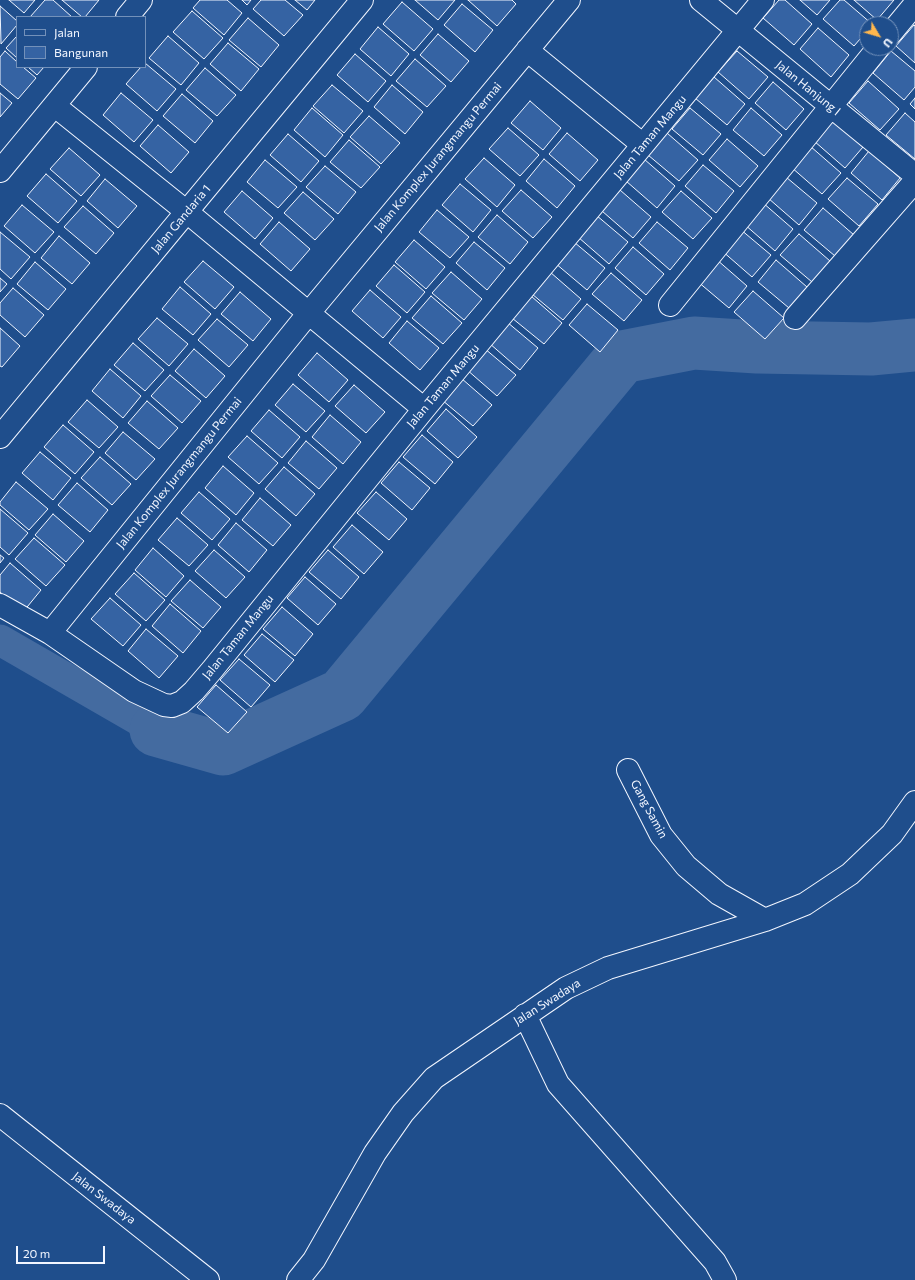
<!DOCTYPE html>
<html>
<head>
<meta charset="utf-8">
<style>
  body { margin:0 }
  #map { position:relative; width:915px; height:1280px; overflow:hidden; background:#1f4e8c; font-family:Commissioner,sans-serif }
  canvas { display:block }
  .legend { position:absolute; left:16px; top:16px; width:130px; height:52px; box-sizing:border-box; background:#1f4e8c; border:1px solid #7391ba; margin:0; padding:5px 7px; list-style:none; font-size:12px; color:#f2f6ff }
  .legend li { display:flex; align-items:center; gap:8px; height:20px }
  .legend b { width:20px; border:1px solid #7391ba }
  .north { position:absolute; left:859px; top:16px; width:40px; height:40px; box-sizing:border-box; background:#1f4e8c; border:1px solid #7391ba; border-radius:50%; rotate:128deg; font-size:11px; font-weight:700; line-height:16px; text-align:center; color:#f2f6ff }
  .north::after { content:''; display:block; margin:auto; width:14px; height:18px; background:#ffb74d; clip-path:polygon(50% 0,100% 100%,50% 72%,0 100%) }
  .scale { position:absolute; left:16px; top:1246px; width:89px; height:18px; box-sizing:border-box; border:2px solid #f2f6ff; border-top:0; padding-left:5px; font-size:12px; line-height:14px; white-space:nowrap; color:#f2f6ff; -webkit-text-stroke:3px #1f4e8c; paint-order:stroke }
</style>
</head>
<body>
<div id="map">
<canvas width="915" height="1280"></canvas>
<ul class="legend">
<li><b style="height:5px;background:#1f4e8c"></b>Jalan</li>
<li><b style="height:11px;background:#3563a3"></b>Bangunan</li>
</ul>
<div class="north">U</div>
<div class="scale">20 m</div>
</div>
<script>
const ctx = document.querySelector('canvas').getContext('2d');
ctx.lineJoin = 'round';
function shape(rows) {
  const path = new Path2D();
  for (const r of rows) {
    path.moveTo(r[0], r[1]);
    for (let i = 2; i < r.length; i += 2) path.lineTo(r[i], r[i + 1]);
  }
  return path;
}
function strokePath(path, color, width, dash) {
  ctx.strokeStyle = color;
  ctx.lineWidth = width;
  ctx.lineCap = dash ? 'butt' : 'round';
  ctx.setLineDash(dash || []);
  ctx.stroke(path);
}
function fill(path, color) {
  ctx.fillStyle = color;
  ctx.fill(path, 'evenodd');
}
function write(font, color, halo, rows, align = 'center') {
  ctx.font = font + ' Commissioner,sans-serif';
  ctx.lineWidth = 3;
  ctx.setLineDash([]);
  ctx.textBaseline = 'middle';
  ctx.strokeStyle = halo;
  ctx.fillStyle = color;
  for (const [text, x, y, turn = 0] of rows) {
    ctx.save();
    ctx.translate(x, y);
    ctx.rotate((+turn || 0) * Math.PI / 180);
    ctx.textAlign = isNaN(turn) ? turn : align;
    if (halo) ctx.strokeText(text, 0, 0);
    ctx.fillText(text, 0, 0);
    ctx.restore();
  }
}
strokePath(shape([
  [0,640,156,730]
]), '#446ba0', 31);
strokePath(shape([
  [156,730,223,749,342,695,622,357,694,343,757,347,871,349,915,345]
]), '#446ba0', 53);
const building = shape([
  [9,0,35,0,24,13,9,0],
  [45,0,53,0,72,17,30,17,45,0],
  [62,0,99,0,85,17,82,17,62,0],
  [200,0,227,0,242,13,224,35,193,8,200,0],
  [242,0,251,0,247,5,242,0],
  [261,0,285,0,303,15,284,36,253,9,261,0],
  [295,0,315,0,307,10,295,0],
  [415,0,455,0,438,20,415,0],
  [468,0,512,0,516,4,497,26,468,0],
  [779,0,785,0,812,24,794,45,763,18,779,0],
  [800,0,830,0,817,15,800,0],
  [840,0,844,0,872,24,867,24,867,31,854,46,823,19,840,0],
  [854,0,894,0,877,20,854,0],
  [402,2,433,29,414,51,383,24,402,2],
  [462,4,493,30,475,52,444,25,462,4],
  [0,6,17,21,17,25,1,44,0,6],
  [192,11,223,38,204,59,173,32,192,11],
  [248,18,279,45,261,67,229,40,248,18],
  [914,25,915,26,915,63,896,46,914,25],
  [378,27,409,54,391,76,360,49,378,27],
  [818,28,849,55,831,77,800,49,818,28],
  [438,34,469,61,451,82,420,55,438,34],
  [17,36,17,58,6,48,17,36],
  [168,36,199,63,181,85,149,58,168,36],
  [228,43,259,69,241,91,210,64,228,43],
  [5,51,17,62,17,67,23,67,36,78,18,99,0,84,0,57,5,51],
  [737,51,768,77,749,99,718,72,737,51],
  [891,51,915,71,915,87,904,100,873,73,891,51],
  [355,54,386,81,368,102,337,75,355,54],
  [415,59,446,86,427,107,396,81,415,59],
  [145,63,176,89,157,111,126,84,141,67,145,67,145,63],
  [28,67,44,67,37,75,28,67],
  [205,68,236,95,217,116,186,90,205,68],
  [714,77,745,104,727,125,695,98,714,77],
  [868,81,899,109,880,130,849,103,868,81],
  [773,82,804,109,786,130,755,103,773,82],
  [332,85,363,111,344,133,313,106,332,85],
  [392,85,423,112,405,134,374,107,392,85],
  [0,93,12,103,0,117,0,93],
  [121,93,153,120,134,142,103,115,121,93],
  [182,94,213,121,195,143,163,116,182,94],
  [915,98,915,109,910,104,915,98],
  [530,101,561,128,543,150,511,123,530,101],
  [312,108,343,135,325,157,294,130,312,108],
  [690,108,721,134,703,155,672,129,690,108],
  [751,108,782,135,764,156,733,130,751,108],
  [905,113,915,122,915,159,886,135,905,113],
  [369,116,400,143,381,164,350,137,369,116],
  [832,120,863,147,845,168,814,141,832,120],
  [158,125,189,152,171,173,140,146,158,125],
  [508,128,539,155,520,176,489,149,508,128],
  [567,133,598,160,580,181,549,154,567,133],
  [667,133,698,160,679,181,648,155,667,133],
  [288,134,319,161,301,182,270,155,288,134],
  [727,139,758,166,740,187,709,160,727,139],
  [349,140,380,167,361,188,330,162,349,140],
  [810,146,841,173,822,194,791,167,810,146],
  [69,148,100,175,81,196,50,169,69,148],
  [869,151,900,178,882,200,851,173,869,151],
  [484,158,515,185,497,207,465,179,484,158],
  [544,159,575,186,557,208,526,181,544,159],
  [644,159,675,186,657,208,626,181,644,159],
  [265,160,297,187,278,208,247,182,265,160],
  [703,165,734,191,716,213,685,186,703,165],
  [325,166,356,192,338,214,306,187,325,166],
  [46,174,77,201,58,223,27,196,46,174],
  [786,177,817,203,799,225,768,198,786,177],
  [847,178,878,204,859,226,828,199,847,178],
  [105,179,137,206,118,228,87,201,105,179],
  [460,184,491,210,473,232,442,205,460,184],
  [521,190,552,217,533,238,502,211,521,190],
  [620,190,651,217,633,238,602,211,620,190],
  [242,191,273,218,255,239,224,212,242,191],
  [681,191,712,218,693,239,662,212,681,191],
  [303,192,334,219,315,240,284,213,303,192],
  [762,202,793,229,775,251,744,224,762,202],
  [22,205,54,232,35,253,4,226,22,205],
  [83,206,114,233,96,254,64,227,83,206],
  [823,208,854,235,835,256,804,230,823,208],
  [437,210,469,237,450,258,419,232,437,210],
  [497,215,528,242,510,264,478,237,497,215],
  [596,215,628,242,609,264,578,237,596,215],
  [279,222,310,249,291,271,260,244,279,222],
  [657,222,688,248,670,270,639,243,657,222],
  [740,229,771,255,752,277,721,250,740,229],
  [0,232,30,257,11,279,0,269,0,232],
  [799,234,830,261,812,282,780,255,799,234],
  [59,236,90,263,72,284,41,258,59,236],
  [414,240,445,267,426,289,395,262,414,240],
  [474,242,505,268,487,290,456,263,474,242],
  [574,242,605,268,587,290,555,263,574,242],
  [633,247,664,274,646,295,615,268,633,247],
  [716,259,747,286,729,308,697,281,716,259],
  [776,260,807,287,789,308,758,282,776,260],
  [203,261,234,287,215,309,184,282,203,261],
  [35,262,66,289,48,310,17,284,35,262],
  [394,265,425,292,407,313,376,286,394,265],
  [451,272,482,299,464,320,432,293,451,272],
  [550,272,581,299,563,320,532,294,550,272],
  [611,273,642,300,624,321,592,294,611,273],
  [0,278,7,284,0,292,0,278],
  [180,287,211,314,193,335,162,309,180,287],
  [13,288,44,315,25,337,0,315,0,303,13,288],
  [370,290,401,317,383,338,352,311,370,290],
  [753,291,784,318,765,339,734,312,753,291],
  [240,292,271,319,253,341,221,314,240,292],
  [431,296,462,323,443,344,412,318,431,296],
  [531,296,562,323,544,344,512,318,531,296],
  [587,304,618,330,600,352,569,325,587,304],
  [157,318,188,344,169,366,138,339,157,318],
  [217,319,248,345,229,367,198,340,217,319],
  [407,321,439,348,420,370,389,343,407,321],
  [507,322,538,348,520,370,489,343,507,322],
  [0,328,20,346,2,367,0,366,0,328],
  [133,343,164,370,145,391,114,365,133,343],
  [484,348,516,375,497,396,466,369,484,348],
  [194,349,225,376,206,398,175,371,194,349],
  [317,353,348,380,329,402,298,375,317,353],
  [110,369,141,396,123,418,92,391,110,369],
  [170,375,201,401,182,423,151,396,170,375],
  [461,378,492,405,473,426,442,400,461,378],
  [293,384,325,411,306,432,275,405,293,384],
  [354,385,385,412,366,433,335,406,354,385],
  [87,400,118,427,99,448,68,422,87,400],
  [147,401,178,428,159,449,128,423,147,401],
  [446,409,477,437,458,458,427,431,446,409],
  [269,410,300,437,282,458,251,431,269,410],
  [330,415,361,442,343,464,312,437,330,415],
  [63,425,94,452,75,474,44,447,63,425],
  [123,432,155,459,136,480,105,453,123,432],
  [422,435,453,462,435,484,403,457,422,435],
  [247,436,278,463,259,484,228,457,247,436],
  [306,441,337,468,319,489,288,463,306,441],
  [40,452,71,478,53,500,22,473,40,452],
  [100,457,131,484,112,505,81,478,100,457],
  [399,462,430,488,412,510,381,483,399,462],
  [223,466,254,493,236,515,205,488,223,466],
  [284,467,315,494,296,516,265,489,284,467],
  [16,482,48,509,29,530,0,505,0,502,16,482],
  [77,483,108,510,90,532,58,505,77,483],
  [199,492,230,519,212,540,181,513,199,492],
  [376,492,407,519,389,540,357,513,376,492],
  [260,498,291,525,273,546,242,520,260,498],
  [0,509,28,533,9,555,0,547,0,509],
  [53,514,84,541,66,562,35,535,53,514],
  [177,518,208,545,189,566,158,540,177,518],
  [236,523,267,550,249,572,218,545,236,523],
  [352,525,383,552,364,574,333,547,352,525],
  [34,538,65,565,46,586,15,559,34,538],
  [153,548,184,576,166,597,135,570,153,548],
  [214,550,245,577,226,598,195,571,214,550],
  [328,550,359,577,341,599,309,572,328,550],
  [0,555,4,558,0,563,0,555],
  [10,563,41,590,23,612,0,592,0,575,10,563],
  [134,573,165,600,146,621,115,594,134,573],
  [305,577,336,604,318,625,287,598,305,577],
  [190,580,221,607,203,628,171,601,190,580],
  [110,598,141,625,123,646,91,619,110,598],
  [170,604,201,631,183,653,152,626,170,604],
  [282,607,313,634,295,656,263,629,282,607],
  [146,629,178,656,159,678,128,651,146,629],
  [262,634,294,660,275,682,244,655,262,634],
  [239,659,270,685,251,707,220,680,239,659],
  [216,685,247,712,228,733,197,707,216,685]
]);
fill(building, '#3563a3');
strokePath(building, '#f2f6ff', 1);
const minor = shape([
  [701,0,915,175],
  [127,17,141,0],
  [891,33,915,4],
  [527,50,643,145],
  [55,106,187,212,424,409],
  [0,171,86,67],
  [670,305,878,48],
  [795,318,915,181],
  [0,437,362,0],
  [0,605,50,633,134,691,164,705,172,706,182,702,194,691,212,670,424,409,763,0],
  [50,633,308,314,569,0],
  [628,770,661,835,686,866,719,894,765,920],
  [525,1015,558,1084,715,1262,725,1280],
  [0,1115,208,1280],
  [298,1280,314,1260,375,1153,403,1113,434,1078,566,988,608,968,765,920,805,904,850,874,892,834,915,802]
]);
strokePath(minor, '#f2f6ff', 24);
strokePath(minor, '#1f4e8c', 22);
write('12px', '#f2f6ff', '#1f4e8c', [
  ["Jalan Hanjung I",808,88,39],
  ["Jalan Taman Mangu",650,137,-50],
  ["Jalan Komplex Jurangmangu Permai",438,157,-50],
  ["Jalan Gandaria 1",181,219,-50],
  ["Jalan Taman Mangu",443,386,-50],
  ["Jalan Komplex Jurangmangu Permai",179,473,-51],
  ["Jalan Taman Mangu",238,637,-51],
  ["Gang Samin",649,809,62],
  ["Jalan Swadaya",547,1002,-32],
  ["Jalan Swadaya",104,1198,38]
]);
</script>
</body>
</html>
